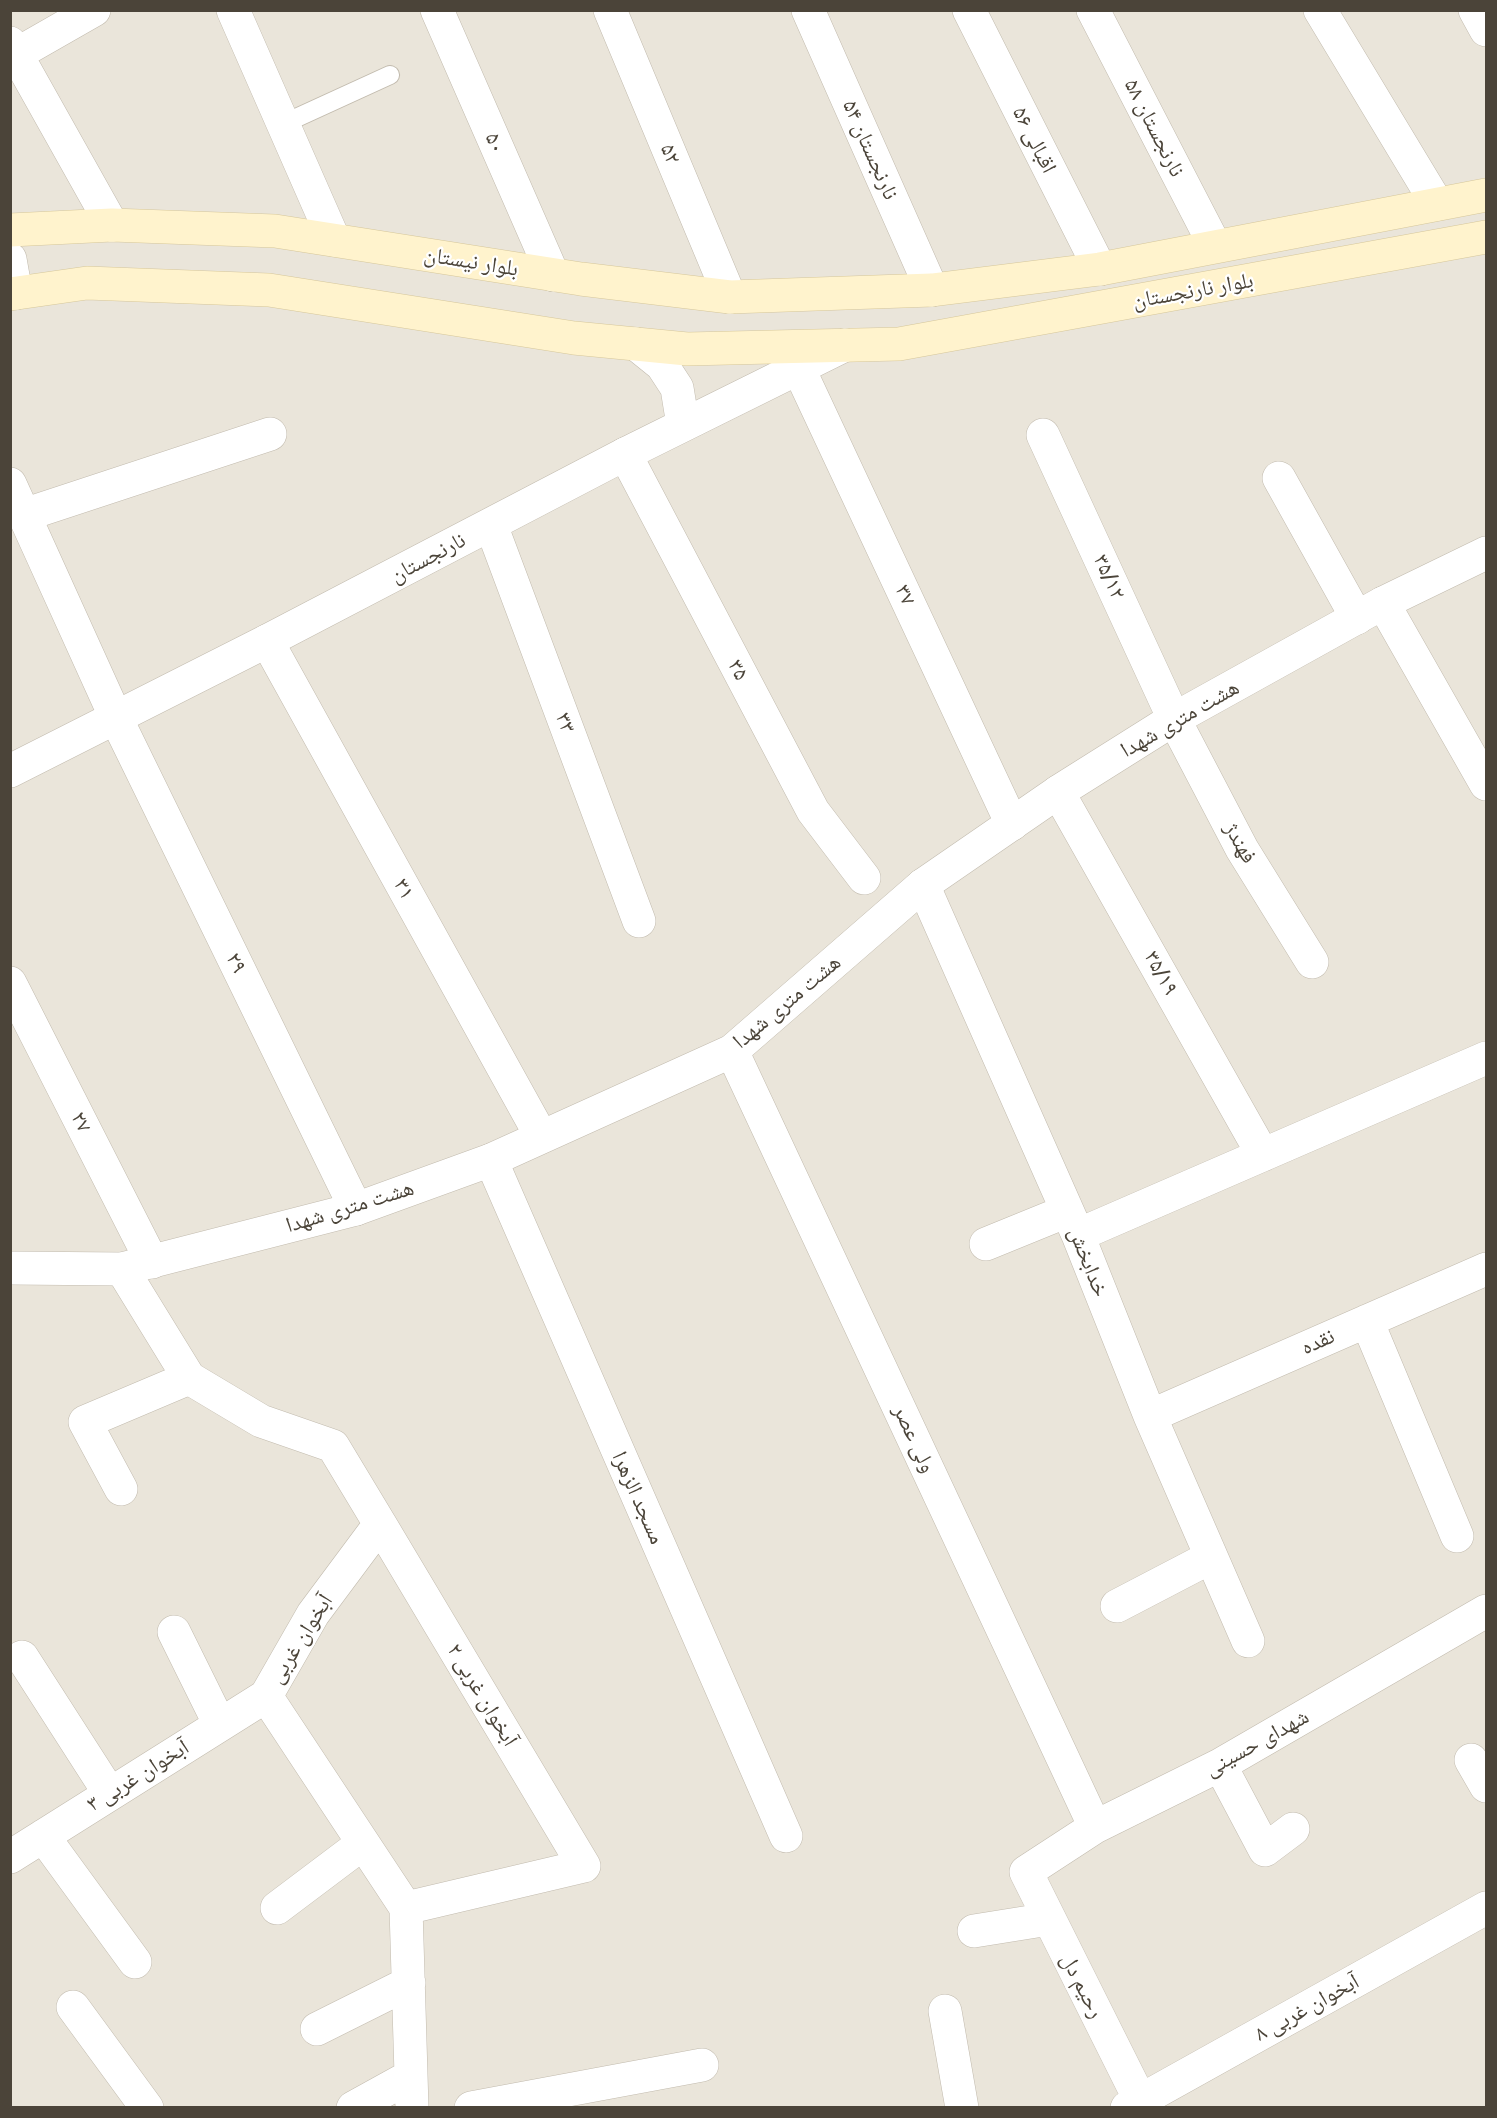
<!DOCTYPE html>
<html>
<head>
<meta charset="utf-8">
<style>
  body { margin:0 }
  #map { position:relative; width:1497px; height:2118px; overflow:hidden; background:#f6f3ec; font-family:Cabin,sans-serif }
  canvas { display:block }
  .frame { position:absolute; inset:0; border:12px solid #4b4439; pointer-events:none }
</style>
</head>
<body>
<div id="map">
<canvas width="1497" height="2118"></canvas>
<div class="frame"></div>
</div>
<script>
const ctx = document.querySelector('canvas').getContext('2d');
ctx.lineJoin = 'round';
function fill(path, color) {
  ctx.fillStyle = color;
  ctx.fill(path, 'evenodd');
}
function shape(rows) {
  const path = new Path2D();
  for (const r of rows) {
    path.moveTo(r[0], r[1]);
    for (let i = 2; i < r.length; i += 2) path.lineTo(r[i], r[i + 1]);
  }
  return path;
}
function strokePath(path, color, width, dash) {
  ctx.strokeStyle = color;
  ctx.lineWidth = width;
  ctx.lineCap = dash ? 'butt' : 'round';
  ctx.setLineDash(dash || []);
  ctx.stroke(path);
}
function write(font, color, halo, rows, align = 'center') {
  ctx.font = font + ' Cabin,"Noto Naskh Arabic",sans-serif';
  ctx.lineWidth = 4.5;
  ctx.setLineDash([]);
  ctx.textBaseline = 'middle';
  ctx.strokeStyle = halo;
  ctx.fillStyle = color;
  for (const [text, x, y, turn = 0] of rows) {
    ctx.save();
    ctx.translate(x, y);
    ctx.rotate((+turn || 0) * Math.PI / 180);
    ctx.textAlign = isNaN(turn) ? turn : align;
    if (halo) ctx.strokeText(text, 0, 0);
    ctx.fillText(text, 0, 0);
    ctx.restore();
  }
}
fill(shape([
  [11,11,1486,11,1486,2107,11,2107]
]), '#eae5da');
const service = shape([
  [283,124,390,75]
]);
const minor = shape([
  [233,10,334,240],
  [437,10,553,275],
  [610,10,730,297],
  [969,10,1100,269],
  [1093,10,1215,246],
  [1320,10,1437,204],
  [1475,10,1486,30],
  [10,43,112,225],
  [10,58,94,10],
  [798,367,1012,824],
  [1043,435,1174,719,1242,849,1312,962],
  [625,454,813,811,864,878],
  [1279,478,1357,618],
  [10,484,116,718,356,1209],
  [24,515,270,434],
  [491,525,639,921],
  [1383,603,1486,784],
  [267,641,541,1136],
  [1058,792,1263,1155],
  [923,885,1078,1235,1150,1416,1248,1641],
  [10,983,152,1262],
  [732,1051,1095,1827],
  [491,1160,786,1836],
  [1078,1235,1486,1058],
  [986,1244,1067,1211],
  [122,1269,189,1378,261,1421,333,1446,380,1524,313,1614,266,1696,406,1908,412,2108],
  [1367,1321,1457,1536],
  [1150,1416,1486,1269],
  [121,1489,85,1422,189,1378],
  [380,1524,584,1866,406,1908],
  [1117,1606,1211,1557],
  [174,1632,220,1725],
  [22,1657,110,1794],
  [1471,1760,1486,1786],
  [1220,1765,1265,1850,1293,1829],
  [43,1836,135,1962],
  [10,1857,266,1696],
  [277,1908,362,1844],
  [974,1931,1049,1919],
  [73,2007,147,2108],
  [945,2011,962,2108],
  [317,2029,409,1983],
  [1140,2100,1026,1872,1095,1827,1220,1765,1486,1611],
  [353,2108,411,2076],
  [471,2108,702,2065],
  [1127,2108,1486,1908]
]);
const tertiary = shape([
  [808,10,932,290],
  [10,259,16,293],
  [636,344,662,365,677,388,683,425],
  [10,771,267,641,625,454,845,345],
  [10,1268,122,1269,356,1209,491,1160,732,1051,923,885,1058,792,1174,719,1383,603,1486,553]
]);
const secondary = shape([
  [10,230,112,225,275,231,581,279,730,297,932,290,1100,269,1486,195],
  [10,294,87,283,269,290,574,338,687,349,899,344,1486,237]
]);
strokePath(service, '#c2bbae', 20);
strokePath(minor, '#c2bbae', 34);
strokePath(tertiary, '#c2bbae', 34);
strokePath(secondary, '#d6c79b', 34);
strokePath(service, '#fff', 18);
strokePath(minor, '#fff', 33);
strokePath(tertiary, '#fff', 33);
strokePath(secondary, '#fff3cd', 33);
write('22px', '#4b4439', '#fff', [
  ["نارنجستان ۵۸",1154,128,63],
  ["اقبالی ۵۶",1034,140,63],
  ["۵۰",495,143,66],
  ["نارنجستان ۵۴",870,150,66],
  ["۵۲",670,154,67],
  ["بلوار نیستان",471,262,9],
  ["بلوار نارنجستان",1193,291,-10],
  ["نارنجستان",428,558,-28],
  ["۳۵/۱۲",1109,577,65],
  ["۳۷",905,595,65],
  ["۳۵",738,670,62],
  ["هشت متری شهدا",1180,719,-30],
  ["۳۳",565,723,69],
  ["فهندژ",1240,843,61],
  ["۳۱",404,889,61],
  ["۲۹",236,963,64],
  ["۳۵/۱۹",1161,973,61],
  ["هشت متری شهدا",787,1002,-40],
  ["۲۷",81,1122,63],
  ["هشت متری شهدا",350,1207,-17],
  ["خدابخش",1088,1262,68],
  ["نقده",1318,1342,-24],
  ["ولی عصر",914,1439,65],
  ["مسجد الزهرا",638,1498,66],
  ["آبخوان غربی",301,1639,-58],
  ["آبخوان غربی ۲",482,1695,59],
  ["شهدای حسینی",1257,1743,-29],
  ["آبخوان غربی ۳",138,1776,-32],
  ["رحیم دل",1082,1986,63],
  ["آبخوان غربی ۸",1307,2008,-29]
]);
</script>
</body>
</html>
